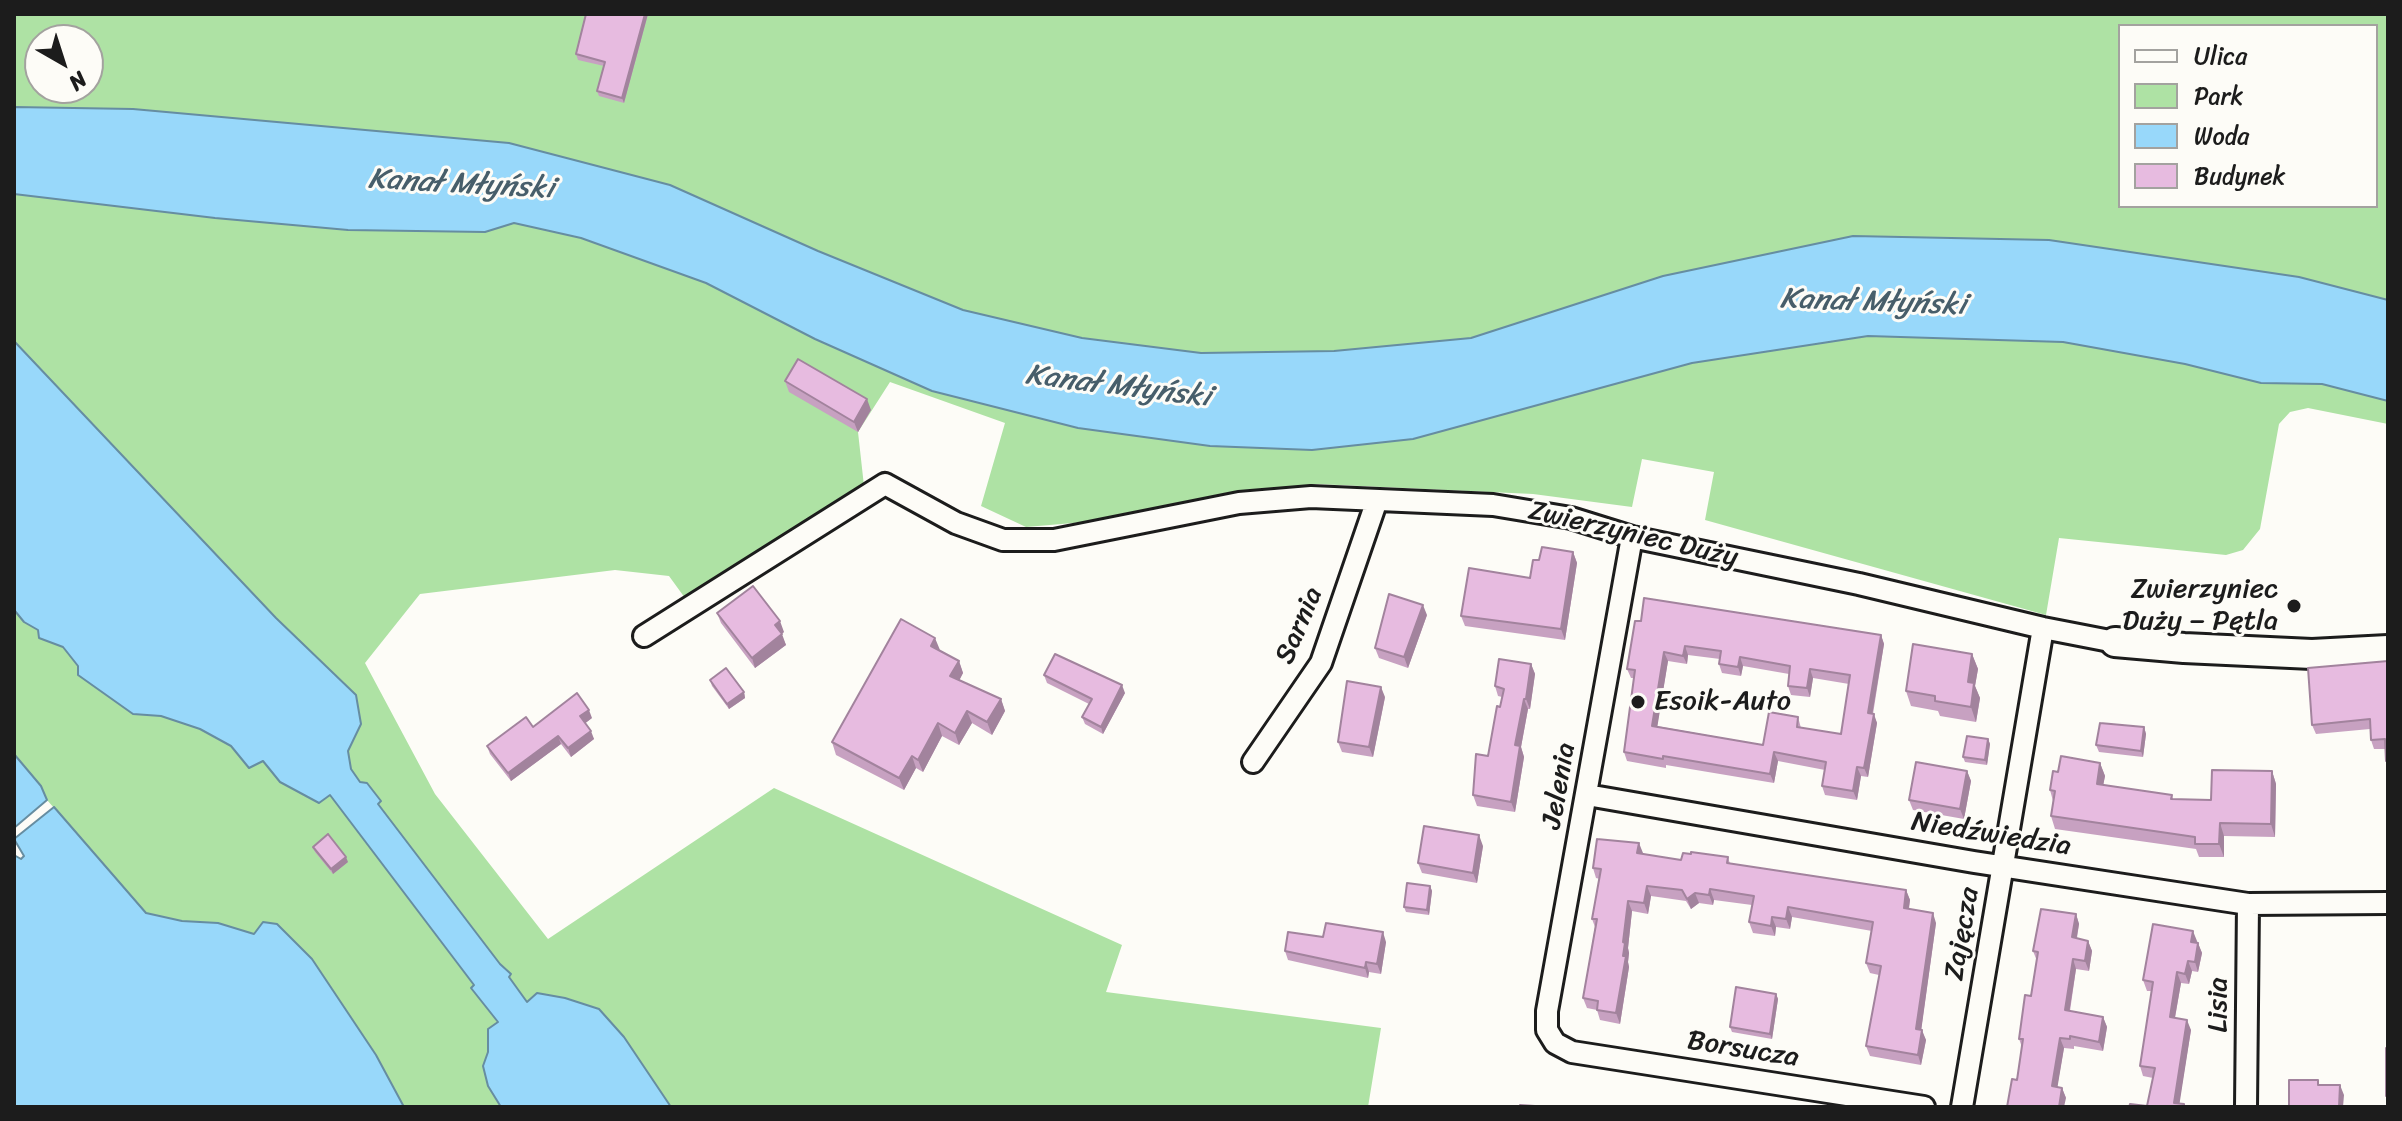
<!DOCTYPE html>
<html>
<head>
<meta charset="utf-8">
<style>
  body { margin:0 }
  #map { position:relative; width:2402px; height:1121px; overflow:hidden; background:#fdfcf7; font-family:Sriracha,sans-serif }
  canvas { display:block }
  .frame { position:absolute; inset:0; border:16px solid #1c1c1c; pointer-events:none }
  .legend { position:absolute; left:2118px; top:24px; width:260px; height:184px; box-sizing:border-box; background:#fdfcf7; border:2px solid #a3a29f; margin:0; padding:10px 14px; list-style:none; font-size:24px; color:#1c1c1c }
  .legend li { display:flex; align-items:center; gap:16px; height:40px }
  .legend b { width:40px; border:2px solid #a3a29f }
  .north { position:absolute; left:24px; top:24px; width:80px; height:80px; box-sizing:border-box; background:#fdfcf7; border:2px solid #a3a29f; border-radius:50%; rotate:141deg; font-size:22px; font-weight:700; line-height:32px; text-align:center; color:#1c1c1c }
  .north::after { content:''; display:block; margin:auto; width:28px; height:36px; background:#1c1c1c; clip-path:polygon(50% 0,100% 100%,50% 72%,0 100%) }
</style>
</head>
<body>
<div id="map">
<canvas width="2402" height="1121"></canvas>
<div class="frame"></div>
<ul class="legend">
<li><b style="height:10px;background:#fdfcf7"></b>Ulica</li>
<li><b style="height:22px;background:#aee2a4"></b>Park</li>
<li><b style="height:22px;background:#98d8fa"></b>Woda</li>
<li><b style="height:22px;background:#e7bbe0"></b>Budynek</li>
</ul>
<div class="north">N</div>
</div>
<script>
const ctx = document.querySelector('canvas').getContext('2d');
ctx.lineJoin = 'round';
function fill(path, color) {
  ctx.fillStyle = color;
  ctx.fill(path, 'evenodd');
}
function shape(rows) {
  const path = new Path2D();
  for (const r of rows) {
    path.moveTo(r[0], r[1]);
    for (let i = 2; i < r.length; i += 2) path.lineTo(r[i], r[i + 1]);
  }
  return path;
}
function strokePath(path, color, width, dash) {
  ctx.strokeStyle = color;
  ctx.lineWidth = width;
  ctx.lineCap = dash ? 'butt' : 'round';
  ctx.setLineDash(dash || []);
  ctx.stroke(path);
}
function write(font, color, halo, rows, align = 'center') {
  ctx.font = font + ' Sriracha,sans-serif';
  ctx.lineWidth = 6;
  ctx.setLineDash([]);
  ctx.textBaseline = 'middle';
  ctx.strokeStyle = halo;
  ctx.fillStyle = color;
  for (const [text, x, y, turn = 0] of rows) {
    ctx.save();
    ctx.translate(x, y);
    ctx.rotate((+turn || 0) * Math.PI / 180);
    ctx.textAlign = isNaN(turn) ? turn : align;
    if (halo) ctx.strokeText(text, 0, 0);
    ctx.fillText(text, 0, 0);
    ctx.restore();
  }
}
fill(shape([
  [14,14,2388,14,2388,300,2299,277,2049,240,1663,276,1471,338,1334,351,1201,353,1082,338,963,310,818,251,509,143,133,109,14,107],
  [2120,26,2376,26,2376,206,2120,206],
  [40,40,88,40,88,88,40,88],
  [14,194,348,230,484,232,514,223,581,238,706,283,815,339,932,391,1692,363,1868,336,2063,342,2185,364,2261,383,2322,384,2388,401,2388,424,2308,408,2290,412,2279,424,2260,529,2243,550,2226,555,2059,538,2046,615,1705,520,1714,472,1642,459,1632,507,1533,494,1317,484,1191,500,1097,521,1026,527,981,506,1005,423,890,382,858,432,864,486,857,494,685,598,669,576,615,570,420,594,365,663,435,794,548,939,774,788,1122,945,1106,992,1381,1028,1368,1107,671,1107,648,1076,527,1002,378,804,380,800,367,784,360,782,351,769,348,751,361,724,356,695,276,618,14,341],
  [14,596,24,622,38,630,39,638,63,647,78,666,133,714,161,716,200,729,231,746,249,768,263,760,280,782,319,803,330,795,474,985,472,988,498,1022,488,1029,488,1052,483,1067,488,1086,501,1107,404,1107,376,1055,312,959,255,934,218,923,182,921,146,913,47,800,41,786,14,754]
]), '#aee2a4');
const water = shape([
  [14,107,133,109,509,143,670,185,818,251,963,310,1082,338,1201,353,1334,351,1471,338,1663,276,1853,236,2049,240,2299,277,2388,300,2388,401,2322,384,2261,383,2185,364,2063,342,1868,336,1692,363,1413,439,1312,450,1210,446,1078,428,932,391,815,339,706,283,581,238,514,223,485,232,348,230,215,218,14,194,14,107],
  [14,341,276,618,356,695,361,724,348,751,351,769,360,782,367,783,381,801,378,804,500,964,511,974,509,977,527,1002,537,993,565,998,599,1009,624,1037,671,1107,501,1107,488,1086,483,1066,488,1052,488,1029,498,1022,471,988,474,985,330,795,319,803,280,782,263,761,249,768,231,746,200,729,161,716,133,714,78,675,78,666,63,647,39,638,38,630,24,622,15,611,14,596,14,341],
  [14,754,41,786,47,800,14,828,14,754],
  [54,807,146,913,182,921,218,923,254,934,263,922,277,924,312,959,376,1055,404,1107,14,1107,14,855,21,859,24,856,14,839,54,807]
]);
fill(water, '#98d8fa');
strokePath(water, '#668da1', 2);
const street = shape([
  [1632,537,1547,1011,1547,1030,1555,1043,1572,1052,1924,1107],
  [644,636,885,484,956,523,1003,540,1054,540,1239,503,1311,497,1493,505,1571,518,1632,537,1859,584,2043,628,2115,642],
  [1253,762,1321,663,1377,500],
  [1587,795,1974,862,2248,904,2388,903],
  [1962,1107,2043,628],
  [2246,1107,2248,904]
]);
const secondary = shape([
  [2115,642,2184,648,2312,654,2388,650]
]);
strokePath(street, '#1c1c1c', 26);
strokePath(secondary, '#1c1c1c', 34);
strokePath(street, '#fdfcf7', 20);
strokePath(secondary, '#fdfcf7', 28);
fill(shape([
  [648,14,624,103,599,96,597,91,604,66,578,60,576,54],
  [785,381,871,410,858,432,789,392],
  [1573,552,1577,563,1565,640,1465,626,1461,616,1530,578,1539,560],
  [717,613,784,632,781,634,786,645,755,668,721,623],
  [1427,615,1408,668,1379,658,1375,648],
  [1635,621,1881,635,1884,644,1873,714,1877,723,1868,777,1861,776,1857,800,1825,795,1822,786,1825,770,1778,761,1774,783,1666,765,1666,768,1627,761,1624,752,1634,678,1631,678,1627,669],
  [1688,655,1720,659,1719,664,1722,673,1741,676,1743,666,1789,674,1788,686,1791,695,1810,697,1813,678,1849,684,1841,734,1801,728,1798,717,1763,745,1657,726,1668,661,1687,664],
  [939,650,959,661,963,673,959,680,1001,699,1005,711,992,735,972,723,959,745,942,736,923,772,916,768,904,790,836,755,832,742],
  [1972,654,1978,669,1975,686,1980,698,1976,722,1940,716,1938,711,1911,706,1906,691],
  [2388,661,2388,765,2386,761,2386,749,2374,749,2371,740,2370,729,2316,734,2312,725],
  [1531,664,1535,674,1530,709,1528,709,1521,747,1524,757,1515,812,1477,806,1473,795,1488,756,1502,697,1498,696,1495,686],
  [1044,675,1125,693,1103,734,1085,724,1082,717,1089,704,1047,683],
  [710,680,744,692,745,698,729,709,712,686],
  [1385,697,1373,757,1342,752,1338,742],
  [592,718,585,723,594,739,571,757,561,744,511,781,490,754,487,746,533,727],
  [2144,727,2146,734,2143,757,2099,752,2096,745],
  [1988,739,1990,744,1987,765,1965,762,1963,757],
  [2100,763,2105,776,2103,785,2172,795,2173,799,2211,800,2272,771,2276,784,2275,837,2224,836,2224,857,2199,857,2196,849,2055,829,2051,816,2053,801,2050,790,2058,772],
  [1967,771,1971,781,1964,819,1913,810,1909,800],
  [1483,846,1477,883,1422,873,1418,863],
  [313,847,348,862,333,874,315,852],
  [1643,854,1681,860,1728,857,1730,864,1906,890,1910,900,1909,909,1936,923,1921,1030,1926,1040,1921,1065,1870,1056,1866,1046,1879,975,1870,973,1866,963,1872,931,1792,917,1790,929,1776,927,1775,936,1753,933,1749,922,1752,905,1714,900,1713,905,1699,903,1691,909,1686,901,1651,896,1648,914,1632,911,1628,948,1629,953,1628,962,1629,967,1620,1024,1600,1020,1597,1010,1587,1008,1583,998,1595,927,1592,919,1600,879,1596,878,1593,868],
  [1430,886,1432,891,1429,915,1406,912,1404,907],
  [2076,914,2079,924,2077,938,2088,941,2092,951,2089,971,2076,969,2070,1011,2103,1017,2107,1027,2103,1051,2074,1046,2074,1049,2064,1048,2057,1087,2062,1088,2066,1098,2017,1080,2022,1047,2019,1039,2031,996,2037,961,2033,951],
  [1323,937,1386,942,1381,974,1369,972,1368,978,1288,960,1285,951],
  [2197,941,2202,953,2198,972,2192,971,2189,984,2181,983,2175,1018,2191,1030,2179,1103,2184,1104,2185,1107,2129,1107,2147,1106,2153,1078,2143,1076,2140,1066,2152,991,2147,991,2143,980],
  [1776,994,1778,999,1772,1039,1732,1032,1730,1027]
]), '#c7a1c1');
fill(shape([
  [645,14,648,14,624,103,622,98],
  [867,399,871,410,858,432,854,422],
  [1573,552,1577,563,1565,640,1561,629],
  [1423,605,1427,615,1408,668,1404,657],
  [780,621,784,632,779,636,775,625],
  [782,634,786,645,755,668,752,658],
  [1881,635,1884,644,1871,722,1868,713],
  [935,638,940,650,931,646],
  [1685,646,1688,655,1687,664,1683,656],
  [1664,652,1668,661,1656,735,1652,726],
  [1972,654,1978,669,1975,686,1980,698,1976,722,1971,707,1968,682],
  [1740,657,1743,666,1741,676,1738,667],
  [959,661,963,673,955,689,950,676],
  [1531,664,1535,674,1530,709,1526,699],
  [1810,669,1813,678,1810,697,1807,688],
  [1122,685,1125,693,1103,734,1101,727],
  [1381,687,1385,697,1373,757,1369,747],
  [744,692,745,698,729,709,727,704],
  [1001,699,1005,711,992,735,987,722],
  [1524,699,1528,709,1521,747,1524,757,1515,812,1511,802,1515,745],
  [589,710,592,718,583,725,580,716],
  [967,711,972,723,959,745,955,733],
  [1874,714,1877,723,1868,777,1864,768],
  [938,723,942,736,923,772,918,760],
  [2144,727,2146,734,2143,757,2141,751],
  [591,731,594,739,571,757,568,748],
  [558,736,561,744,511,781,508,773],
  [1988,739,1990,744,1987,765,1985,760],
  [1774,752,1778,761,1774,783,1770,774],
  [912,756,916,768,904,790,899,778],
  [2100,763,2105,776,2101,797,2097,784],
  [1857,767,1861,776,1857,800,1853,791],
  [1967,771,1971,781,1964,819,1960,809],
  [2272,771,2276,784,2275,837,2271,824],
  [2220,823,2224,836,2224,857,2219,844],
  [1479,835,1483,846,1477,883,1473,873],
  [1639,843,1643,853,1641,864,1637,853],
  [346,857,348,862,333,874,331,869],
  [1430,886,1432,891,1429,915,1427,910],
  [1647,886,1651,896,1648,914,1644,903],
  [1710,889,1714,900,1713,905,1709,895],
  [1906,890,1910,900,1907,919,1904,908],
  [1695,893,1699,903,1691,909,1687,899],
  [1628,901,1632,911,1628,948,1629,953,1628,962,1629,967,1620,1024,1616,1013],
  [1788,907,1792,917,1790,929,1786,919],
  [1933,913,1936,923,1920,1039,1916,1029],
  [2076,914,2079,924,2075,947,2072,937],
  [1772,917,1776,927,1775,936,1771,926],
  [2193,931,2197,941,2195,952,2191,942],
  [1383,932,1386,942,1381,974,1377,964],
  [2088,941,2092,951,2089,971,2085,961],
  [2198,943,2202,953,2198,972,2195,962],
  [2073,959,2076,969,2068,1020,2065,1010],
  [2188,961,2192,971,2189,984,2185,974],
  [1366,962,1369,972,1368,978,1365,968],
  [2177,972,2181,983,2173,1028,2170,1017],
  [1776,994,1778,999,1772,1039,1770,1034],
  [2103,1017,2107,1027,2103,1051,2099,1042],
  [2187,1020,2191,1030,2179,1107,2174,1103],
  [1922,1030,1926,1040,1921,1065,1918,1055],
  [2060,1038,2064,1048,2056,1096,2052,1086],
  [2340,1085,2344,1095,2343,1107,2339,1107],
  [2062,1088,2066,1098,2064,1107,2059,1107]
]), '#a2839d');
const building = shape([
  [586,14,645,14,622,98,597,91,605,62,576,54,586,14],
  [798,359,867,399,854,422,785,381,798,359],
  [1542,547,1573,552,1561,629,1461,616,1469,568,1530,578,1533,560,1539,560,1542,547],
  [753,586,780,621,775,625,782,634,752,658,717,613,753,586],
  [1389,594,1423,605,1404,657,1375,648,1389,594],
  [1644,598,1881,635,1868,713,1874,714,1864,768,1857,767,1853,791,1822,786,1826,762,1774,752,1770,774,1663,756,1663,759,1624,752,1635,670,1627,669,1635,621,1641,621,1644,598],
  [1685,646,1721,651,1719,664,1738,667,1740,657,1790,666,1788,686,1807,688,1810,669,1850,675,1841,734,1797,727,1798,717,1769,712,1763,745,1652,726,1664,652,1683,656,1685,646],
  [901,619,935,638,931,646,959,661,950,676,1001,699,987,722,967,711,955,733,938,723,918,760,912,756,899,778,832,742,901,619],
  [1913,644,1972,654,1968,682,1974,683,1971,707,1935,701,1935,696,1906,691,1913,644],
  [1055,654,1122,685,1101,727,1082,717,1092,699,1044,675,1055,654],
  [1499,659,1531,664,1526,699,1524,699,1515,745,1520,746,1511,802,1473,795,1476,754,1488,756,1497,706,1500,707,1504,689,1495,686,1499,659],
  [2388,661,2388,761,2386,761,2385,739,2371,740,2370,719,2312,725,2308,668,2388,661],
  [726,668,744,692,727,704,710,680,726,668],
  [1347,681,1381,687,1369,747,1338,742,1347,681],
  [577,693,589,710,580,716,591,731,568,748,558,736,508,773,487,746,526,717,533,727,577,693],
  [2100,723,2144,727,2141,751,2096,745,2100,723],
  [1967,736,1988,739,1985,760,1963,757,1967,736],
  [2061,756,2100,763,2097,784,2172,795,2171,799,2211,800,2212,770,2272,771,2271,824,2220,823,2219,844,2195,844,2195,837,2051,816,2055,791,2050,790,2053,771,2058,772,2061,756],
  [1916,762,1967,771,1960,809,1909,800,1916,762],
  [1424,826,1479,835,1473,873,1418,863,1424,826],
  [328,834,346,857,331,869,313,847,328,834],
  [1597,839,1639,843,1637,853,1681,860,1683,853,1691,854,1691,852,1728,857,1727,863,1906,890,1904,908,1933,913,1916,1029,1922,1030,1918,1055,1866,1046,1881,966,1866,963,1873,922,1788,907,1786,919,1772,917,1771,926,1749,922,1754,896,1710,889,1709,895,1695,893,1687,899,1682,890,1647,886,1644,903,1628,901,1623,942,1625,943,1623,956,1626,956,1616,1013,1597,1010,1598,1001,1583,998,1597,919,1592,919,1601,869,1593,868,1597,839],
  [1407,883,1430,886,1427,910,1404,907,1407,883],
  [2041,909,2076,914,2072,937,2088,941,2085,961,2073,959,2065,1010,2103,1017,2099,1042,2070,1036,2070,1039,2060,1038,2052,1086,2062,1088,2059,1107,2007,1107,2012,1079,2017,1080,2023,1039,2019,1039,2025,995,2031,996,2038,952,2033,951,2041,909],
  [1326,923,1383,932,1377,964,1366,962,1365,968,1285,951,1288,932,1323,937,1326,923],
  [2153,924,2193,931,2191,942,2198,943,2195,962,2188,961,2185,974,2177,972,2170,1017,2187,1020,2174,1103,2184,1104,2184,1107,2129,1107,2130,1104,2147,1106,2155,1068,2140,1066,2153,982,2143,980,2153,924],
  [1736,987,1776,994,1770,1034,1730,1027,1736,987],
  [2386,1048,2388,1048,2388,1096,2386,1096,2386,1048],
  [2289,1080,2318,1080,2318,1085,2340,1085,2339,1107,2289,1107,2289,1080],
  [1520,1105,1550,1107,1520,1107,1520,1105]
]);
fill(building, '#e7bbe0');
strokePath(building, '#a2839d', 2);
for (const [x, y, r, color] of [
  [2294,606,8,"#1c1c1c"],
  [1638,702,8,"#1c1c1c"]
]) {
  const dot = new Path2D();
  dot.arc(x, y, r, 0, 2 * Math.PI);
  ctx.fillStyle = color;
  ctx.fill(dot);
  strokePath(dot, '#fdfcf7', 3);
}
write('28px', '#1c1c1c', '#fdfcf7', [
  ["Zwierzyniec Duży",1633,535,13],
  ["Sarnia",1300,626,-67],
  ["Jelenia",1560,786,-80],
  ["Niedźwiedzia",1991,835,9],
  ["Zajęcza",1963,934,-80],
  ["Lisia",2219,1005,-90],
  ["Borsucza",1743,1050,9]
]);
write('28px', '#1c1c1c', '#fdfcf7', [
  ["Zwierzyniec",2278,590],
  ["Duży – Pętla",2278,622],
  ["Esoik-Auto",1654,702,"left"]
], 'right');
write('italic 30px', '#475e6a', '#fdfcf7', [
  ["Kanał Młyński",461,185,3],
  ["Kanał Młyński",1873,303,2],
  ["Kanał Młyński",1118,387,7]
]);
</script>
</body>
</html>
